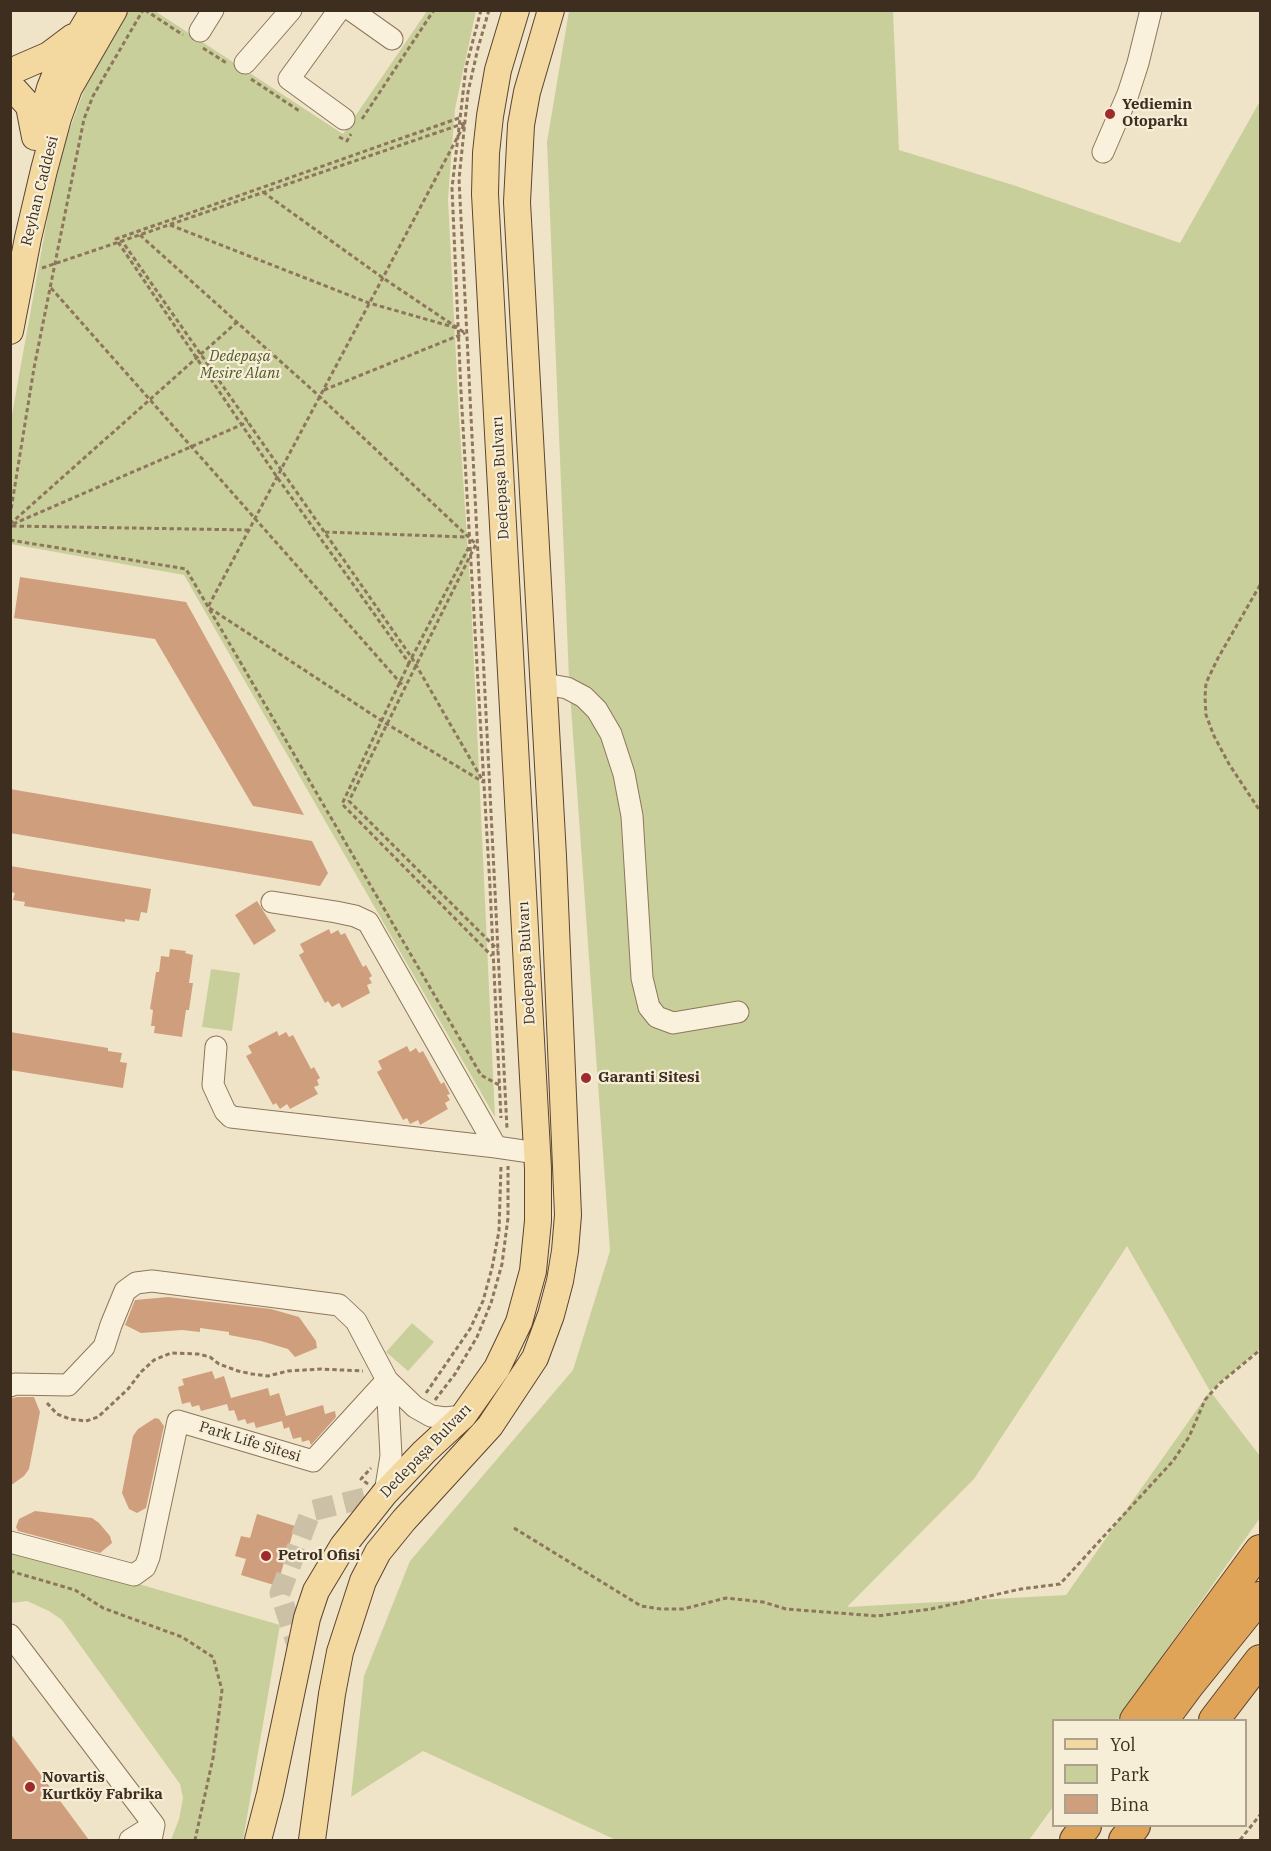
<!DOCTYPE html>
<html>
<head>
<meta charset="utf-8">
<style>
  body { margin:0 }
  #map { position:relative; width:1271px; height:1851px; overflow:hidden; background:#f0e4c8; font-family:"IBM Plex Serif",serif }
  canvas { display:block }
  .frame { position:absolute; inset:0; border:12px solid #3d2e20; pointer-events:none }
  .legend { position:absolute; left:1052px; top:1719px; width:195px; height:108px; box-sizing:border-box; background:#f7eed8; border:2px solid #ada18e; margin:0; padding:8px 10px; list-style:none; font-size:18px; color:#3d2e20 }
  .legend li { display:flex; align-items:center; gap:12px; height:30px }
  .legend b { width:30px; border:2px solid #ada18e }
</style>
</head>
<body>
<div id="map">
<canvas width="1271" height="1851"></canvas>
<div class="frame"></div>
<ul class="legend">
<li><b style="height:8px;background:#f3d9a0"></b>Yol</li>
<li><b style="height:16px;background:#c9cf9b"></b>Park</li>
<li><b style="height:16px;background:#cf9f7d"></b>Bina</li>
</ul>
</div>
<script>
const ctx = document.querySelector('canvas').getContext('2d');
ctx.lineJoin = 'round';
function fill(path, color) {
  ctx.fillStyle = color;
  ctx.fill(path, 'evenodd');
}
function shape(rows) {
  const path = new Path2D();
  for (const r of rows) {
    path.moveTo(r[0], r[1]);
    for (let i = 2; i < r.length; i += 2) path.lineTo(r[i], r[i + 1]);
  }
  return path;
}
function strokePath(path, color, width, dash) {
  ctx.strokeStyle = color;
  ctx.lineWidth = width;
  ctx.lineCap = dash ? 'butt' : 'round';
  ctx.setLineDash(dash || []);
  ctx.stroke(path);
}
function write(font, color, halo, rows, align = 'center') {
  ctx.font = font + ' "IBM Plex Serif",serif';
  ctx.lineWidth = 4.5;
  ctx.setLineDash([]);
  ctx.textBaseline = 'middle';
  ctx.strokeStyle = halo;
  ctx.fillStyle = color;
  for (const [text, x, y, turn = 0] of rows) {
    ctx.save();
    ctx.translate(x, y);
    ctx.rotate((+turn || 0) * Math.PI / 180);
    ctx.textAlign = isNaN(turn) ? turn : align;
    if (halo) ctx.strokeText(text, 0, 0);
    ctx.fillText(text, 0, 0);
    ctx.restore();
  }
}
fill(shape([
  [123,11,155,11,343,134,427,11,476,11,455,109,448,199,459,416,471,599,495,1117,184,575,11,544,11,420,49,209,66,139,88,80],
  [569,11,893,11,899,150,1013,185,1180,243,1260,101,1260,1349,1210,1391,1260,1456,1260,1518,1117,1720,1054,1720,1053,1807,1029,1840,616,1840,423,1751,351,1797,364,1676,410,1561,573,1370,610,1251,569,679,547,142],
  [1127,1246,1210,1391,1066,1595,847,1607,974,1479],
  [211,969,240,973,232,1031,202,1027],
  [412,1323,434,1342,408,1371,386,1352],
  [11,1547,280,1625,243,1840,171,1840,179,1819,183,1798,180,1784,62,1620,49,1611,27,1601,11,1603]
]), '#c9cf9b');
fill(shape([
  [20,577,186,602,304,815,253,806,155,639,14,618],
  [10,789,312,841,328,873,320,886,10,833],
  [10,866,151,889,147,913,141,912,139,921,125,919,125,922,24,906,25,902,13,900,15,893,10,892],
  [257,901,276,931,254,945,235,915],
  [329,929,331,934,338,930,341,935,345,933,363,967,366,965,372,976,369,978,372,983,367,985,370,993,342,1008,339,1003,332,1007,328,1001,325,1003,299,955,304,952,300,944],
  [170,949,186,951,185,953,193,955,189,983,193,983,189,1010,186,1010,182,1037,154,1033,155,1026,151,1026,153,1010,150,1009,156,972,159,972,161,956,169,957],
  [277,1031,279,1036,286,1032,289,1037,293,1035,311,1069,314,1067,320,1078,317,1080,319,1085,314,1087,318,1094,290,1109,287,1104,280,1109,276,1103,273,1105,246,1056,252,1053,248,1046],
  [10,1032,108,1048,108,1051,122,1053,120,1062,127,1063,123,1088,10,1070],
  [407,1046,410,1052,416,1048,419,1053,423,1051,441,1084,444,1082,450,1094,447,1095,450,1100,445,1103,448,1109,420,1125,418,1120,410,1124,407,1118,403,1120,377,1072,382,1069,378,1061],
  [168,1297,271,1309,299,1317,316,1341,317,1348,295,1357,288,1349,261,1341,229,1335,229,1332,200,1328,200,1332,182,1330,141,1333,125,1325,135,1300],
  [212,1371,215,1379,224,1376,231,1398,268,1388,270,1396,279,1393,286,1416,323,1405,325,1414,335,1411,336,1417,311,1445,309,1440,302,1442,301,1437,293,1439,289,1427,284,1429,282,1421,256,1428,254,1422,247,1424,245,1419,238,1421,234,1410,229,1411,227,1404,201,1411,199,1405,192,1407,190,1402,182,1404,178,1387,184,1385,182,1379],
  [17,1397,34,1397,40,1412,29,1469,24,1476,10,1486,10,1399],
  [155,1418,159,1419,164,1426,146,1508,137,1513,129,1509,122,1493,133,1436,138,1429],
  [35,1511,92,1518,99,1523,110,1536,112,1543,100,1553,18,1531,16,1527,19,1519],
  [257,1514,295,1526,277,1586,241,1575,246,1559,235,1556,241,1536,250,1538],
  [10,1733,89,1840,10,1840]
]), '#cf9f7d');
strokePath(shape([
  [300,1654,280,1593,311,1511,385,1493]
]), '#ccc0a6', 21, [21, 10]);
const minor = shape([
  [339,10,289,79,344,119],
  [351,10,392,39],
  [200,31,213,10],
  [245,63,291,10],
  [1103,152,1128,94,1138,63,1151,10],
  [545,684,567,688,584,697,597,710,611,734,624,774,632,816,642,978,649,1007,657,1017,673,1023,738,1012],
  [216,1047,213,1085,225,1111,231,1117,496,1147,368,922,355,916,336,912,272,902],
  [496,1147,537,1153],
  [10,1386,15,1384,68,1385,104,1347,111,1325,125,1291,136,1283,152,1281,339,1305,356,1321,387,1380,415,1407,431,1416,445,1418,463,1416],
  [385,1493,391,1456,387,1380],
  [10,1542,134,1575,145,1567,149,1557,178,1421,313,1461,387,1380],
  [10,1635,154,1825,151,1840],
  [130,1840,154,1825]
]);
const major = shape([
  [19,68,49,55,73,37],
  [10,85,29,106,35,137],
  [40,123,50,88,56,73,89,18],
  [10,331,28,238,44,170,58,118,69,88,114,10],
  [258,1840,270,1794,307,1618,316,1591,343,1546,385,1493,424,1452,463,1416,497,1368,519,1322,533,1271,538,1221,538,1169,485,194,486,153,490,116,498,70,516,10],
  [312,1840,332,1694,340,1652,363,1581,378,1552,404,1520,490,1426,535,1358,551,1315,560,1281,565,1251,568,1215,553,856,517,202,521,125,527,92,551,10]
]);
const highway = shape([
  [1135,1720,1260,1550],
  [1163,1720,1189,1685,1260,1597],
  [1214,1720,1260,1660],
  [1075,1840,1086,1826],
  [1124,1840,1135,1826]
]);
strokePath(minor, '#8d765c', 23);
strokePath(major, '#5b4430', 28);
strokePath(highway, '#5b4430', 32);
strokePath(shape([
  [145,10,183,35],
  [481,10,466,67,452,188,461,392,490,887,501,1118],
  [489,10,478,48,468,92,459,179,507,1129],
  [203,48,228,64],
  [251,79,301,112],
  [459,118,116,239,277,477,409,663,470,545],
  [362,119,434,10],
  [465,123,122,241,412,658,483,781],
  [464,125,208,607,382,721,483,782],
  [339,137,347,141,351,134],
  [263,192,383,278,465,333],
  [170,225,369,303,457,328],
  [140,235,319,396,476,544,349,801,498,950],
  [42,268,122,241],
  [51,288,405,688],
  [324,390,465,333],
  [10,516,34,368,84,119,93,96,143,10],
  [10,524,237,322],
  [13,524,248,422],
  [12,526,249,530],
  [325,532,467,537],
  [10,540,186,569,481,1075,499,1085],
  [1260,585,1218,658,1206,683,1205,697,1206,715,1214,736,1229,764,1260,811],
  [409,663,342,804,492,956],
  [426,1393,470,1329,483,1301,492,1268,499,1231,501,1166],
  [435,1400,455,1374,477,1337,491,1303,502,1264,508,1218,508,1166],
  [47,1403,57,1414,70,1419,86,1421,98,1417,128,1389,141,1372,154,1360,171,1353,198,1354,210,1357,219,1364,238,1371,252,1374,268,1376,288,1371,321,1369,363,1371],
  [368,1484,361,1479,371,1468],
  [514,1528,641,1606,661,1609,683,1609,726,1598,763,1602,786,1609,877,1616,931,1609,1021,1589,1060,1584,1173,1461,1189,1437,1205,1400,1219,1384,1260,1350],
  [10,1571,75,1590,103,1608,182,1637,213,1657,222,1690,213,1758,195,1840],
  [1240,1840,1260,1815]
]), '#8d765c', 3, [4.5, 3]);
strokePath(minor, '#faf1dc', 21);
strokePath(major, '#f3d9a0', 26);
strokePath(highway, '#e0a458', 30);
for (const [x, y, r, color] of [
  [1110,114,6,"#9e2a2b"],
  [586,1078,6,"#9e2a2b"],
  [266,1556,6,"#9e2a2b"],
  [30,1787,6,"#9e2a2b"]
]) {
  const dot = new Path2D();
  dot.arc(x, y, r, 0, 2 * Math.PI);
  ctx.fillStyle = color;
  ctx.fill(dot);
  strokePath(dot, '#f7eed8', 2);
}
write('bold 15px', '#3d2e20', '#f7eed8', [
  ["Yediemin",1122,105],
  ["Otoparkı",1122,122],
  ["Garanti Sitesi",598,1078],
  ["Petrol Ofisi",278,1556],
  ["Novartis",42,1778],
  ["Kurtköy Fabrika",42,1795]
], 'left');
write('15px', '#3d2e20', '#f7eed8', [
  ["Reyhan Caddesi",40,191,-76],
  ["Dedepaşa Bulvarı",501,478,-93],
  ["Dedepaşa Bulvarı",527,963,-93],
  ["Park Life Sitesi",250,1442,17],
  ["Dedepaşa Bulvarı",426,1451,-46]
]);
write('italic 15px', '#4d5a26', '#f7eed8', [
  ["Dedepaşa",240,357],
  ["Mesire Alanı",240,374]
]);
</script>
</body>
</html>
